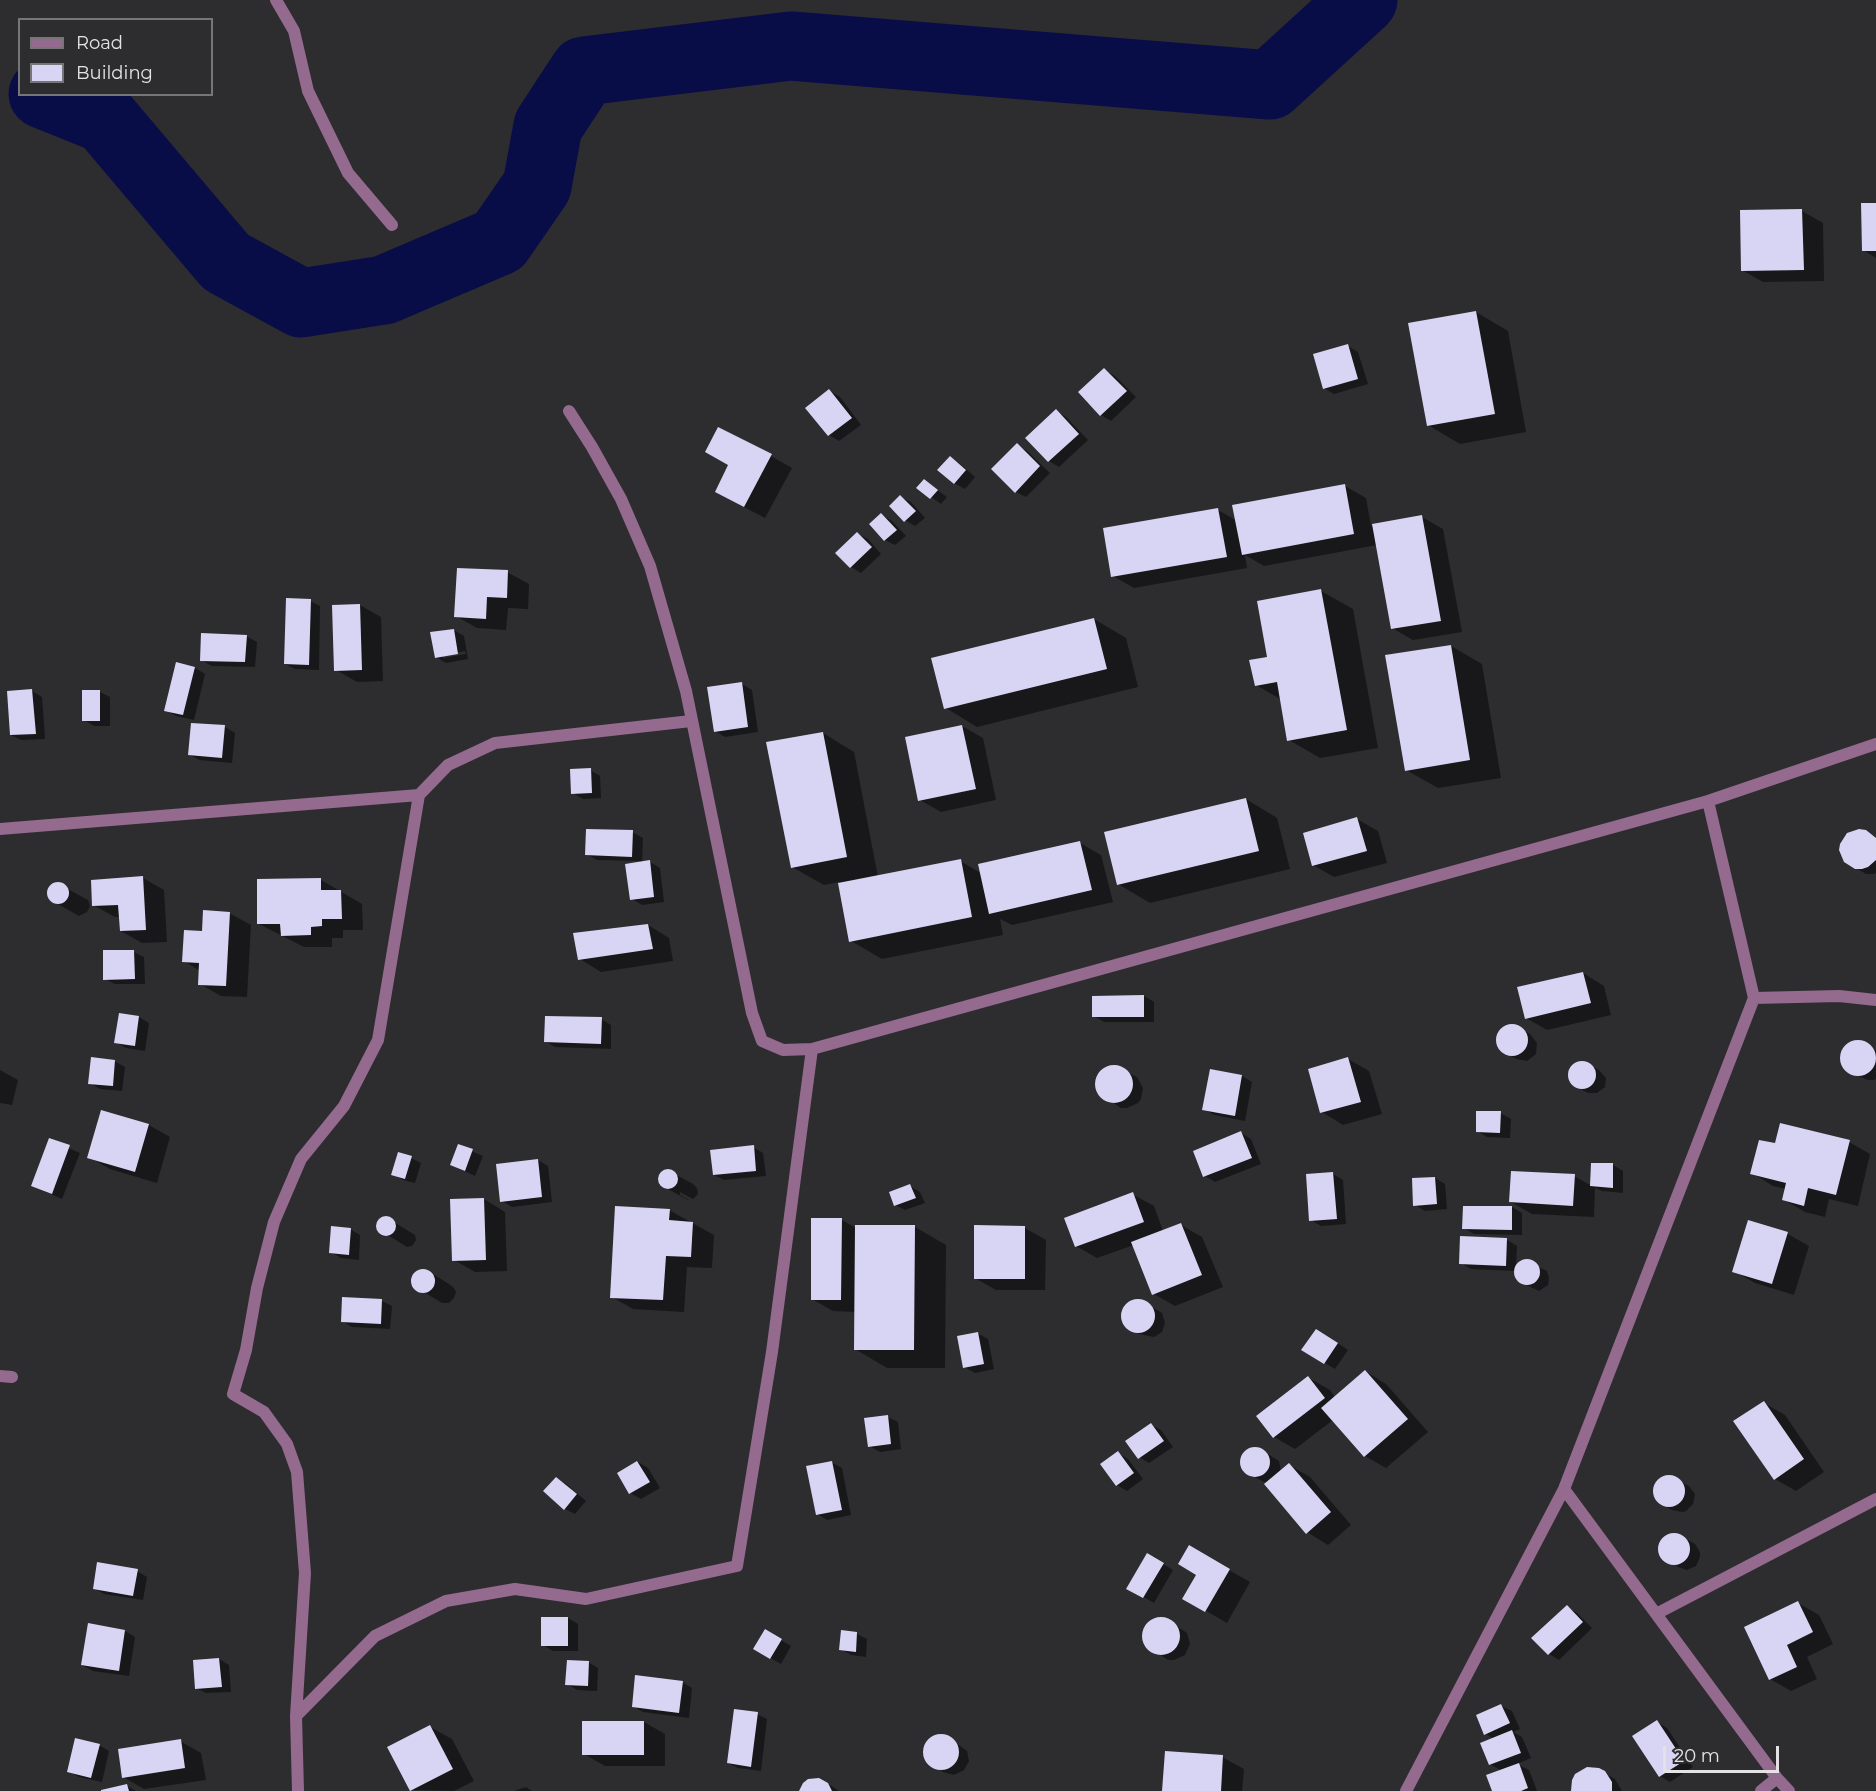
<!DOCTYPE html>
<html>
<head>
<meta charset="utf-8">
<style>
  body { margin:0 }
  #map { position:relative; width:1876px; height:1791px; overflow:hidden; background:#2d2c2f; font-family:Montserrat,sans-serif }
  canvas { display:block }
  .legend { position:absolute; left:18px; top:18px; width:195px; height:78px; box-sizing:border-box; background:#2d2c2f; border:2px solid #767578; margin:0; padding:8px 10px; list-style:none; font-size:18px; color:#e4e2e5 }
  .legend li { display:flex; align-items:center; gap:12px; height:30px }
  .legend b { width:30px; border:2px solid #767578 }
  .scale { position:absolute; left:1663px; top:1746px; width:116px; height:27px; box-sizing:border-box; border:3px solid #e4e2e5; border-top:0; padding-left:8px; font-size:18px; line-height:21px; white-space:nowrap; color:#e4e2e5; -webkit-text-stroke:4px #2d2c2f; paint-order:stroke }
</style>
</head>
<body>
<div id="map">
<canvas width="1876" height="1791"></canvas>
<ul class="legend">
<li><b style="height:8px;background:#946a8f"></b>Road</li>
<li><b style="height:16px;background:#d8d5f4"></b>Building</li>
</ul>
<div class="scale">20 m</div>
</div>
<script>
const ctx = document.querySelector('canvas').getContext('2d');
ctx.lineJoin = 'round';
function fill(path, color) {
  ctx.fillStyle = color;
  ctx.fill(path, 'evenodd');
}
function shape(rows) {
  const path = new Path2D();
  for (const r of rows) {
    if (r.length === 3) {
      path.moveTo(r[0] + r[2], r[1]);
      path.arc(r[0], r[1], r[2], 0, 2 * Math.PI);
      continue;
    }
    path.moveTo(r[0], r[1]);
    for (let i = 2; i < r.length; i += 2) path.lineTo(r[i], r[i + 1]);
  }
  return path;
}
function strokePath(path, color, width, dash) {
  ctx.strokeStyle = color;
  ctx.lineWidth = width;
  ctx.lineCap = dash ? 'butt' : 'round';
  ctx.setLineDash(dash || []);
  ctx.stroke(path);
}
fill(shape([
  [1876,205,1876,258,1863,250],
  [1802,211,1823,223,1824,281,1763,282,1742,270],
  [1476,312,1508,331,1526,432,1460,444,1428,425],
  [1348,346,1358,352,1368,384,1334,394,1324,388],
  [1105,370,1115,376,1136,397,1111,421,1101,415],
  [829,391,840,397,861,425,839,441,829,435],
  [1056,411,1066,417,1088,440,1059,467,1049,461],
  [1017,445,1027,451,1050,473,1026,497,1016,492],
  [771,456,792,468,765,518,738,504,730,465],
  [950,458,960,464,975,477,965,489,954,483],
  [924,481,947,497,941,504,918,487],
  [1345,486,1366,498,1371,526,1422,517,1443,529,1462,632,1413,640,1392,628,1377,545,1264,566,1245,555,1247,568,1134,588,1113,576,1218,510,1237,521],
  [900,497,911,502,925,518,915,526,905,520],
  [882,515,892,521,906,536,895,545,885,540],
  [858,534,868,539,881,554,861,573,851,567],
  [507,572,529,584,528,609,508,608,506,630,477,628,456,616],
  [1321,591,1353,609,1378,748,1320,758,1289,740,1282,700,1256,685],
  [310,601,320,606,319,670,295,669,285,664],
  [360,605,381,617,383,681,357,682,336,670],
  [1094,619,1126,638,1138,687,977,727,946,708],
  [454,630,464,636,468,659,446,663,436,657],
  [465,651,466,654,443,658,443,655],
  [246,636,257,642,255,667,212,666,201,660],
  [1451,646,1482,664,1501,778,1438,788,1406,770],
  [178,664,195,668,205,674,194,720,176,716,166,710],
  [742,684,752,690,758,732,725,737,715,731],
  [32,691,42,697,45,739,21,740,11,735],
  [100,692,110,697,110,726,94,726,84,720],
  [962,726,983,738,996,800,941,812,920,800],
  [225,727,235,733,232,763,199,760,189,754],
  [823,733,854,752,878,877,960,861,981,873,1080,843,1101,855,1113,902,1012,925,1000,919,1003,935,882,959,851,941,839,882,824,885,792,867],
  [590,770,600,776,601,798,583,799,573,793],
  [1246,799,1277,818,1290,869,1150,903,1118,884],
  [1357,819,1378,831,1387,863,1334,877,1313,865],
  [632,832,643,838,642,863,650,862,660,868,664,902,642,905,632,899,642,861,597,860,587,854],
  [1866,832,1876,838,1876,873,1873,874,1866,874,1845,861],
  [143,878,164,890,167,942,142,943,121,931,120,917,115,917,93,905],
  [321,880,362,904,363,930,343,930,343,938,332,938,332,947,304,947,259,924],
  [57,883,88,900,90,906,87,912,79,916,51,900,48,891,51,886],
  [229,913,251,925,247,997,221,996,200,984,200,971,184,961,204,932],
  [648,925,669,938,673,961,601,972,580,959],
  [134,952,144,957,145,984,115,984,105,979],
  [1583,973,1604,986,1611,1015,1547,1030,1526,1018],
  [1144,996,1154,1002,1154,1022,1104,1022,1094,1016],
  [120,1015,139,1017,149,1023,145,1051,126,1048,116,1042],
  [601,1019,611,1025,611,1049,555,1047,545,1041],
  [1508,1027,1519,1028,1530,1034,1537,1043,1536,1054,1527,1061,1516,1059,1505,1053,1498,1044,1499,1033,1502,1029],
  [1860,1042,1876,1050,1876,1079,1874,1080,1868,1080,1858,1076,1847,1070,1844,1066,1842,1056,1844,1051,1850,1044],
  [1348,1059,1369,1071,1382,1114,1343,1125,1322,1112],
  [114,1061,125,1067,122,1091,100,1089,90,1083],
  [1579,1064,1588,1064,1599,1070,1606,1078,1605,1087,1597,1093,1588,1093,1577,1087,1570,1079,1572,1070],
  [1110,1067,1115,1067,1137,1077,1143,1088,1141,1099,1138,1103,1127,1108,1121,1108,1101,1095,1097,1085,1100,1074],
  [0,1070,18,1080,12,1105,0,1103],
  [1242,1076,1252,1082,1245,1121,1214,1115,1204,1109],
  [102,1111,149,1125,170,1137,157,1183,110,1169,89,1157],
  [1500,1113,1511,1119,1510,1138,1487,1137,1477,1131],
  [1241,1133,1251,1139,1261,1164,1215,1182,1205,1176],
  [50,1140,80,1153,62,1199,33,1186],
  [1849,1142,1870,1154,1858,1206,1829,1199,1825,1217,1805,1212,1784,1200,1786,1189,1773,1186,1752,1173,1777,1145],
  [459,1146,483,1156,475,1176,452,1165],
  [753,1147,763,1153,766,1176,724,1180,714,1175],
  [411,1158,421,1163,415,1183,403,1180,393,1174],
  [538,1160,548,1166,552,1202,512,1207,502,1201],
  [1592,1164,1613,1165,1623,1171,1623,1193,1602,1191,1595,1188,1594,1217,1532,1214,1511,1202,1574,1176,1592,1186],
  [663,1172,671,1172,693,1184,697,1188,698,1194,693,1199,680,1192,680,1195,689,1200,688,1200,666,1188,661,1184,660,1176],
  [1333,1174,1343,1180,1346,1224,1321,1226,1311,1220],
  [1435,1178,1445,1184,1447,1209,1425,1211,1415,1205],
  [910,1186,920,1192,925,1203,905,1210,895,1205],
  [1132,1194,1154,1206,1163,1231,1181,1225,1202,1237,1223,1287,1175,1306,1154,1294,1134,1245,1097,1258,1076,1246],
  [484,1199,505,1212,507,1271,475,1272,454,1260],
  [1512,1207,1522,1213,1522,1235,1474,1234,1464,1228],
  [669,1210,714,1235,712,1268,687,1267,684,1312,633,1309,612,1297],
  [389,1219,415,1235,416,1240,412,1246,407,1247,378,1229,378,1224,381,1220],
  [842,1220,856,1228,915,1227,946,1245,945,1368,887,1368,855,1349,856,1312,833,1311,812,1299],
  [1749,1222,1788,1234,1809,1246,1794,1295,1755,1283,1734,1271],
  [1025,1228,1046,1240,1045,1290,996,1290,975,1278],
  [350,1229,360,1235,359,1260,341,1258,331,1252],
  [1507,1240,1517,1246,1516,1265,1526,1261,1547,1271,1549,1278,1548,1285,1539,1291,1520,1282,1515,1271,1471,1269,1461,1263],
  [428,1271,449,1284,454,1288,456,1292,454,1298,449,1303,442,1303,414,1286,413,1280,418,1272],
  [382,1301,392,1306,390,1329,352,1327,342,1321],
  [1138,1301,1147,1304,1162,1313,1165,1323,1162,1332,1154,1337,1139,1334,1128,1327,1124,1319,1125,1309,1128,1305],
  [977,1333,988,1339,994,1369,975,1373,964,1367],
  [1327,1336,1348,1350,1335,1369,1325,1363],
  [1365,1371,1386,1384,1428,1432,1386,1468,1365,1456,1333,1420,1295,1449,1274,1437,1309,1378,1330,1390,1335,1397],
  [1764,1403,1785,1415,1824,1472,1796,1491,1775,1479],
  [888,1417,898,1422,901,1449,880,1452,869,1446],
  [1151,1425,1161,1430,1173,1447,1149,1463,1139,1457],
  [1256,1449,1260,1449,1279,1461,1281,1472,1289,1465,1310,1477,1351,1525,1328,1545,1307,1532,1270,1481,1264,1482,1245,1472,1241,1463,1242,1458,1247,1451],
  [1118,1453,1128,1459,1143,1479,1127,1491,1117,1485],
  [638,1462,648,1468,660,1488,641,1499,630,1493,619,1473],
  [831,1462,842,1468,851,1515,827,1520,817,1514],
  [1669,1476,1689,1486,1695,1494,1693,1504,1686,1511,1682,1512,1672,1510,1661,1504,1655,1497,1654,1493,1656,1483],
  [556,1478,566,1484,586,1501,575,1514,565,1509],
  [1669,1535,1679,1535,1695,1544,1700,1552,1700,1557,1696,1566,1687,1570,1678,1567,1663,1558,1660,1550,1662,1541],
  [1189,1547,1250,1582,1227,1623,1184,1598,1198,1574],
  [1148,1555,1173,1570,1154,1603,1128,1588],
  [137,1571,147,1577,143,1600,104,1594,94,1588],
  [1798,1603,1819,1615,1833,1644,1807,1657,1817,1679,1791,1691,1770,1679],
  [1567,1607,1577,1613,1592,1628,1559,1660,1549,1654],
  [568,1618,578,1624,578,1651,553,1651,543,1645],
  [1155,1620,1167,1620,1187,1633,1190,1644,1185,1655,1174,1660,1168,1660,1148,1647,1143,1637,1144,1632,1146,1627],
  [89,1625,125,1631,135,1637,129,1676,93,1671,82,1665],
  [765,1631,791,1646,781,1664,755,1649],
  [842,1632,857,1634,867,1639,866,1657,851,1655,841,1649],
  [219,1659,229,1665,231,1692,206,1693,196,1688],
  [588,1662,598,1668,597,1691,577,1690,567,1684],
  [682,1682,692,1688,689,1718,643,1712,633,1706],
  [1501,1706,1512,1711,1520,1729,1513,1732,1522,1737,1531,1758,1517,1764,1529,1770,1537,1791,1494,1791,1502,1771,1490,1764,1494,1739,1486,1734],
  [757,1714,767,1719,761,1771,738,1768,728,1763],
  [644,1722,665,1734,665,1766,605,1766,584,1754],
  [1657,1722,1667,1728,1693,1767,1670,1782,1660,1776],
  [430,1727,452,1739,474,1781,454,1791,411,1790],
  [939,1736,949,1738,967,1751,969,1761,964,1770,954,1775,943,1772,928,1761,926,1756,926,1746,934,1737],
  [180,1741,201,1753,206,1780,144,1789,123,1777],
  [99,1745,109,1751,102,1782,79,1777,68,1771],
  [1222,1757,1244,1769,1242,1791,1164,1791],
  [1604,1773,1615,1779,1622,1791,1573,1791],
  [824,1781,839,1791,801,1791],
  [127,1786,136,1791,104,1791],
  [526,1787,532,1791,514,1791]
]), '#0007');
strokePath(shape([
  [43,94,105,119,226,262,301,303,384,290,499,241,537,186,548,126,584,71,791,46,1270,85,1363,0]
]), '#080d48', 69);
fill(shape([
  [1861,203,1876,203,1876,251,1862,251],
  [1802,209,1804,270,1741,271,1740,210],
  [1476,311,1495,414,1427,426,1408,323],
  [1348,344,1358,379,1323,389,1313,354],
  [1104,368,1127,391,1100,416,1078,392],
  [829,389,852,418,828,436,805,408],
  [1056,409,1079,434,1048,462,1025,438],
  [718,427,772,454,744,507,715,492,728,465,705,452],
  [1017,443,1040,466,1015,493,991,469],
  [950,456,966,470,954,484,937,470],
  [924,479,938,490,930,499,916,488],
  [1345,484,1354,534,1242,555,1232,505],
  [900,495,916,511,904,522,889,506],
  [1218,508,1227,557,1111,577,1103,528],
  [881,513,897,530,884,541,869,524],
  [1422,515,1441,621,1391,629,1372,524],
  [857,532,872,547,850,568,835,553],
  [457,568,508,570,507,598,487,597,486,619,454,617],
  [1321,589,1347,730,1287,741,1277,682,1255,686,1249,660,1267,657,1257,601],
  [286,598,311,599,309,665,284,664],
  [360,604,362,670,334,671,332,605],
  [1094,618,1107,669,944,709,931,658],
  [454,629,458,654,435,658,430,632],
  [201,633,247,635,245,662,200,661],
  [1451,645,1470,760,1405,771,1385,655],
  [176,662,195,667,183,715,164,711],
  [742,682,748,727,714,732,707,687],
  [32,689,36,734,10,735,7,691],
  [82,690,100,690,100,721,82,721],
  [191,723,225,725,222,758,188,755],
  [962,725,976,789,918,801,905,737],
  [823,732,847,857,791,868,766,742],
  [591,768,592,793,571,794,570,769],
  [1246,798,1259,851,1117,885,1104,832],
  [1357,817,1367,851,1312,866,1303,833],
  [586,829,633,830,632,857,585,855],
  [1859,829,1866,830,1876,838,1876,860,1868,867,1862,869,1855,869,1844,862,1839,850,1840,844,1847,833],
  [1080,841,1092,890,989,914,978,864],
  [961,859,972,917,849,942,838,883],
  [650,860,654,897,630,900,625,864],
  [143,876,146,930,120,931,118,905,92,906,91,880],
  [321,878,321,890,341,890,342,919,322,919,322,926,311,927,311,935,281,936,280,924,257,924,257,879],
  [58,893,11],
  [203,910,230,912,226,986,198,985,199,963,182,962,184,930,202,931],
  [648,924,653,949,578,960,573,933],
  [103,950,134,950,135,979,103,980],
  [1583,972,1591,1003,1525,1019,1517,987],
  [1144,995,1144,1017,1092,1017,1092,996],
  [119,1013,139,1016,135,1046,114,1043],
  [545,1016,602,1017,601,1044,544,1042],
  [1512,1040,16],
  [1858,1058,18],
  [91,1057,115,1060,113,1086,88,1084],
  [1348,1057,1361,1102,1320,1113,1308,1069],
  [1582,1075,14],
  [1114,1084,19],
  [1210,1069,1242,1075,1235,1116,1202,1110],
  [101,1110,149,1124,135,1172,87,1158],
  [1476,1111,1501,1111,1500,1133,1476,1132],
  [1780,1123,1850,1140,1836,1195,1808,1188,1804,1206,1782,1200,1786,1183,1750,1174,1759,1140,1775,1143],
  [1241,1131,1252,1158,1203,1177,1193,1151],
  [49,1138,70,1145,52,1194,31,1186],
  [458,1144,473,1149,465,1171,450,1165],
  [754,1145,756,1171,713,1175,710,1150],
  [398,1152,412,1156,405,1179,391,1175],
  [538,1159,542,1197,500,1202,496,1164],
  [1591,1163,1613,1163,1613,1188,1590,1186],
  [668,1179,10],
  [1511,1171,1575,1174,1573,1206,1509,1202],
  [1333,1172,1337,1219,1309,1221,1306,1174],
  [1435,1177,1437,1204,1413,1206,1412,1178],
  [910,1184,916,1198,894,1206,889,1192],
  [1133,1192,1144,1222,1075,1247,1064,1218],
  [484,1198,486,1260,452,1261,450,1199],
  [615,1206,670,1209,669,1220,693,1222,691,1257,666,1256,663,1300,610,1298],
  [1463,1206,1512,1206,1512,1230,1462,1229],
  [386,1226,10],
  [811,1218,842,1218,841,1300,811,1300],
  [1748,1220,1788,1232,1772,1284,1732,1272],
  [1181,1223,1202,1275,1152,1295,1131,1242],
  [855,1225,915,1225,914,1350,854,1350],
  [974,1225,1025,1226,1025,1279,974,1279],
  [331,1226,351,1228,349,1255,329,1253],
  [1460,1236,1507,1238,1506,1266,1459,1264],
  [1527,1272,13],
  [423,1281,12],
  [342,1297,382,1299,381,1324,341,1322],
  [1138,1316,17],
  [1316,1329,1338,1343,1324,1364,1301,1350],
  [978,1332,984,1364,963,1368,957,1336],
  [1365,1370,1408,1419,1364,1457,1321,1408],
  [1308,1376,1325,1398,1273,1438,1256,1416],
  [1764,1401,1804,1459,1774,1480,1733,1421],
  [888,1415,891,1444,868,1447,864,1418],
  [1151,1423,1164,1441,1138,1459,1125,1441],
  [1255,1462,15],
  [1118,1451,1134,1473,1116,1486,1100,1464],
  [637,1461,650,1482,629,1494,617,1473],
  [832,1461,842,1510,816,1515,806,1466],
  [1289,1463,1331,1512,1306,1534,1264,1484],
  [1669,1491,16],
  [556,1477,577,1494,564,1510,543,1491],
  [1674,1549,16],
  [1189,1545,1230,1569,1205,1612,1182,1599,1196,1575,1178,1564],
  [1147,1553,1164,1563,1143,1598,1126,1589],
  [97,1562,138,1569,133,1596,93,1589],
  [1798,1601,1813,1632,1787,1645,1797,1667,1769,1680,1744,1627],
  [1567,1605,1583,1622,1548,1655,1531,1638],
  [541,1617,568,1617,568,1646,541,1646],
  [1161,1636,19],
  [88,1623,125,1630,119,1671,81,1665],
  [765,1629,782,1639,770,1659,753,1649],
  [841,1630,857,1632,856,1652,839,1650],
  [219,1658,222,1687,195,1689,193,1660],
  [567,1660,589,1661,588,1686,565,1685],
  [635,1675,683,1681,679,1713,632,1707],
  [1501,1704,1510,1723,1484,1735,1476,1715],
  [734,1709,758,1712,751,1767,727,1763],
  [1657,1720,1684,1761,1659,1777,1632,1736],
  [582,1721,644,1721,644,1755,582,1755],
  [430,1725,453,1769,410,1791,387,1747],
  [1512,1730,1521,1753,1489,1765,1480,1743],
  [941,1752,18],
  [75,1738,100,1744,91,1778,67,1772],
  [181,1739,185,1768,122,1778,118,1749],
  [1165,1751,1223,1755,1221,1791,1162,1791],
  [1519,1763,1528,1788,1521,1791,1492,1791,1486,1775],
  [1587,1767,1599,1768,1605,1771,1612,1782,1612,1791,1571,1791,1572,1780,1575,1774],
  [819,1778,828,1783,832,1791,799,1791,803,1783,808,1779],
  [127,1784,129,1791,101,1791,101,1790]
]), '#d8d5f4');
strokePath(shape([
  [276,0,294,31,308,91,348,173,392,225],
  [569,411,592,447,621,499,650,566,686,691,752,1013,762,1041,783,1050,812,1049,1708,801,1754,998],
  [1708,801,1876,744],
  [0,829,419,795],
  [0,1376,12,1377],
  [1564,1489,1777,1778,1761,1791],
  [1656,1614,1876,1499],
  [296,1716,375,1636,446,1601,515,1589,586,1599,737,1566,772,1352,812,1049],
  [1777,1778,1789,1791],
  [298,1791,296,1716,305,1573,297,1472,287,1444,264,1412,233,1394,246,1350,257,1288,274,1222,301,1159,344,1106,378,1040,419,795,448,765,495,743,691,721],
  [1406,1791,1564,1489,1754,998,1839,996,1876,1000]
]), '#946a8f', 12);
</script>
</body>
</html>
